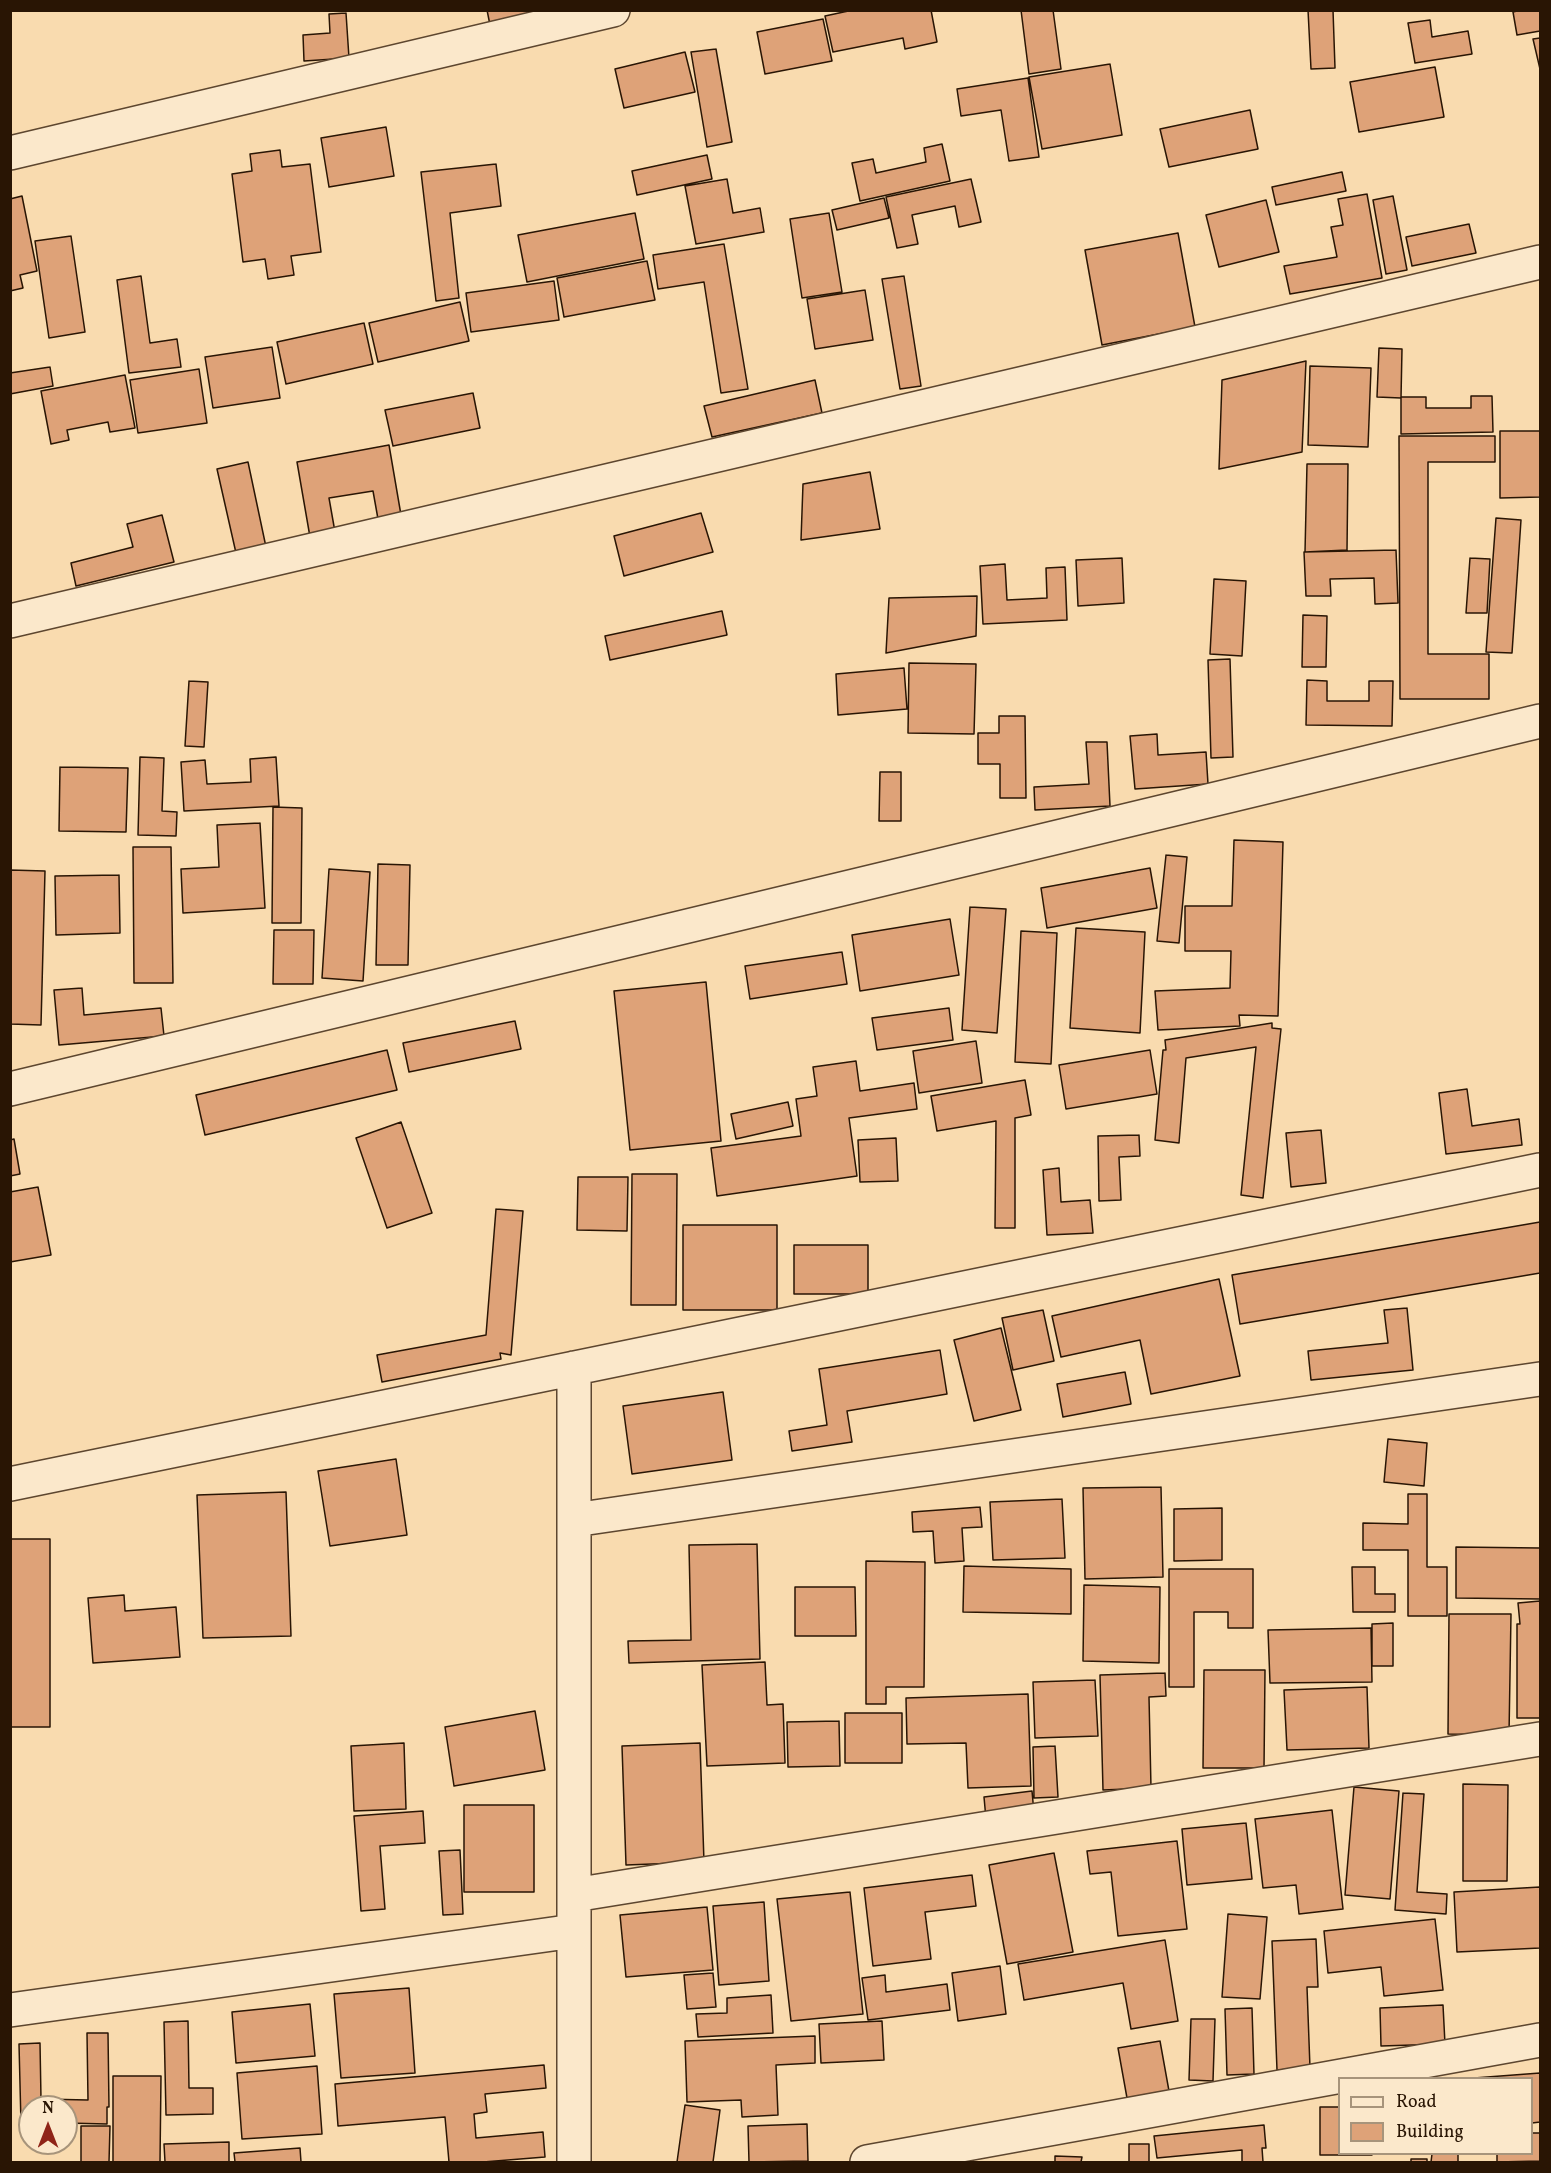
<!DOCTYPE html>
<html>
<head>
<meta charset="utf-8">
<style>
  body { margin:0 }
  #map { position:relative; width:1551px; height:2173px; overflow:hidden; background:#f9dbaf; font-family:Vollkorn,serif }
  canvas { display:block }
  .frame { position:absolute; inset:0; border:12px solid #291504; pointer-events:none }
  .legend { position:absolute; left:1338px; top:2077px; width:195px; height:78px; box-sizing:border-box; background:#fbe8cb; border:2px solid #a7947b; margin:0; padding:8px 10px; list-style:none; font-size:18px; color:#291504 }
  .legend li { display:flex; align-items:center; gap:12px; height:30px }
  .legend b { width:30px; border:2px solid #a7947b }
  .north { position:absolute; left:18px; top:2095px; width:60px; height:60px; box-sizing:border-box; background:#fbe8cb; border:2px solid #a7947b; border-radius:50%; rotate:0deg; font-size:16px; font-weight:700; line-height:24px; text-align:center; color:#291504 }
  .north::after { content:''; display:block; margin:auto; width:21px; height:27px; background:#8f2418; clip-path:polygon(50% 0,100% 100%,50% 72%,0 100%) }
</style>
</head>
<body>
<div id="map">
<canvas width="1551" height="2173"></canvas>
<div class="frame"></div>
<ul class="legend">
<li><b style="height:8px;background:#fbe8cb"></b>Road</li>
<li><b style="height:16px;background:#dea278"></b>Building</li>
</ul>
<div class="north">N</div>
</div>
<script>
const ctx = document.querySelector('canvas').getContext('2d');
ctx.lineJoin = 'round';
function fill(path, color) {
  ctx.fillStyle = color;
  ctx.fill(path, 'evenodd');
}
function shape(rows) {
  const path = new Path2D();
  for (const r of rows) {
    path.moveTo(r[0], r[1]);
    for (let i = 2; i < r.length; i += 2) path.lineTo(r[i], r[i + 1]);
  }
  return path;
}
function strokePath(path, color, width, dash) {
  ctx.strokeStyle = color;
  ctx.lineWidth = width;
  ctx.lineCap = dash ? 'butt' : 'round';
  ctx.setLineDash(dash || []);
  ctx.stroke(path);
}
const building = shape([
  [487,10,537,10,538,17,490,25,487,10],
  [853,10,931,10,937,42,905,49,903,38,833,52,825,16,853,10],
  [1021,10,1053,10,1061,69,1029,74,1021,10],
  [1308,10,1333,10,1335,68,1311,69,1308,10],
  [1521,10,1540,10,1540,31,1517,35,1513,12,1521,10],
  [346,13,349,58,304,61,303,35,330,33,329,14,346,13],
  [823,19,832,61,765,74,757,32,823,19],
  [1430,20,1432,37,1468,31,1472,54,1415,63,1408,23,1430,20],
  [1540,38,1540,69,1533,39,1540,38],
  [716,49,732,142,707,147,691,52,716,49],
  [685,52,695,92,624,108,615,69,685,52],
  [1110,64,1122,135,1042,149,1029,77,1110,64],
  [1435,67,1444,117,1359,132,1350,82,1435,67],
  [1028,78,1039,157,1009,161,1001,110,961,116,957,89,1028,78],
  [1250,110,1258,149,1169,167,1160,129,1250,110],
  [386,127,394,176,329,187,321,138,386,127],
  [942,144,950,181,860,201,852,163,873,159,876,173,926,162,924,148,942,144],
  [280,150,282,167,310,164,321,252,291,256,294,275,268,279,265,259,243,262,232,174,252,171,250,154,280,150],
  [707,155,712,179,637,195,632,171,707,155],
  [496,164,501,206,450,213,459,298,436,301,421,172,496,164],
  [1342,172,1346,191,1276,205,1272,187,1342,172],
  [727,179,733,213,760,208,764,232,696,244,685,186,727,179],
  [971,179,981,222,959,227,955,206,912,215,918,244,897,248,886,197,971,179],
  [1367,194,1382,278,1290,294,1284,266,1337,257,1331,227,1343,225,1338,199,1367,194],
  [22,196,37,271,20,275,23,288,10,291,10,199,22,196],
  [1393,196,1407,270,1386,274,1373,200,1393,196],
  [884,198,889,218,837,230,832,210,884,198],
  [1266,200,1279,252,1219,267,1206,215,1266,200],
  [635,213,644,259,527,282,518,235,635,213],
  [829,213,842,292,802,298,790,219,829,213],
  [1469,224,1476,253,1412,266,1406,237,1469,224],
  [1178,233,1195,327,1102,345,1085,250,1178,233],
  [71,236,85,332,49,338,35,241,71,236],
  [724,244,748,389,721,393,704,282,658,289,653,255,724,244],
  [647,261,655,300,564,317,557,278,647,261],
  [141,276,150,343,177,339,181,367,129,373,117,280,141,276],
  [904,276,921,386,900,389,882,279,904,276],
  [554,281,559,320,471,332,466,293,554,281],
  [865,290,873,340,815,349,807,299,865,290],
  [460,302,469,341,378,362,369,323,460,302],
  [364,323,373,364,286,384,277,342,364,323],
  [272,347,280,398,213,408,205,357,272,347],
  [1379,348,1402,349,1401,398,1377,397,1379,348],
  [1306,361,1302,452,1219,469,1222,380,1306,361],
  [1310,366,1371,368,1368,447,1308,445,1310,366],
  [50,367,53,386,10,394,10,373,50,367],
  [199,369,207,423,138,433,130,380,199,369],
  [125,375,135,428,110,432,108,422,67,430,69,440,51,444,41,391,125,375],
  [815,380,822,413,712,437,704,406,815,380],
  [473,393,480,428,393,446,385,410,473,393],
  [1471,396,1492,396,1493,432,1401,434,1401,397,1426,397,1426,408,1471,408,1471,396],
  [1500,431,1540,431,1540,497,1500,498,1500,431],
  [1399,436,1495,436,1495,462,1428,462,1428,654,1489,654,1489,699,1400,699,1399,436],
  [389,445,401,515,378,519,373,491,329,498,335,532,310,537,297,462,389,445],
  [248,462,266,547,236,553,217,469,248,462],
  [1307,464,1348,464,1347,550,1305,552,1307,464],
  [870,472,880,529,801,540,803,484,870,472],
  [701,513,713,552,624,576,614,536,701,513],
  [162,515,174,562,76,586,71,563,133,547,127,524,162,515],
  [1496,518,1521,520,1512,653,1486,652,1496,518],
  [1396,550,1398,603,1375,604,1374,578,1330,579,1331,596,1306,596,1304,552,1396,550],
  [1122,558,1124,603,1078,606,1076,560,1122,558],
  [1470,558,1490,559,1487,613,1466,613,1470,558],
  [1005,564,1007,600,1047,598,1046,568,1065,567,1067,620,983,624,980,566,1005,564],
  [1214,579,1246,581,1242,656,1210,654,1214,579],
  [977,596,976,636,886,653,889,598,977,596],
  [722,611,727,635,610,660,605,636,722,611],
  [1303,615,1327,616,1326,667,1302,667,1303,615],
  [1230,659,1233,757,1211,758,1208,660,1230,659],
  [909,663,976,664,974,734,908,733,909,663],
  [904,668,907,709,838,715,836,674,904,668],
  [1307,680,1327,681,1327,701,1369,701,1369,681,1393,681,1392,726,1306,725,1307,680],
  [189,681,208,682,204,747,185,746,189,681],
  [999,716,1025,716,1026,798,1000,798,1000,764,978,764,978,733,999,733,999,716],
  [1157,734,1158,755,1206,752,1208,784,1135,789,1130,736,1157,734],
  [1086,742,1107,742,1110,806,1035,810,1034,787,1089,784,1086,742],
  [140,757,164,758,162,811,177,812,176,836,138,835,140,757],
  [276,757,279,806,184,811,181,762,205,760,207,784,251,782,250,759,276,757],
  [60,767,128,768,126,832,59,831,60,767],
  [880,772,901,772,901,821,879,821,880,772],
  [273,807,302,808,301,923,272,923,273,807],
  [260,823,265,908,183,913,181,869,219,867,217,825,260,823],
  [1234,840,1283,842,1278,1016,1239,1015,1240,1026,1158,1030,1155,991,1230,988,1231,951,1185,951,1185,906,1232,906,1234,840],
  [133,847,171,847,173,983,134,983,133,847],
  [1166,855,1187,857,1179,943,1157,941,1166,855],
  [378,864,410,865,408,965,376,965,378,864],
  [1150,868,1157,908,1047,928,1041,888,1150,868],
  [329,869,370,872,363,981,322,978,329,869],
  [10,870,45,871,41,1025,10,1024,10,870],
  [119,875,120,933,56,935,55,876,119,875],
  [970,907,1006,909,997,1033,962,1030,970,907],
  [950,919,959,975,860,991,852,935,950,919],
  [1076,928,1145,932,1140,1033,1070,1028,1076,928],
  [274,930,314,930,313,984,273,984,274,930],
  [1021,931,1057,933,1051,1064,1015,1062,1021,931],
  [842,952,847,984,750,999,745,966,842,952],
  [706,982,721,1141,630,1150,614,991,706,982],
  [82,988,84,1015,161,1008,164,1036,59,1045,54,990,82,988],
  [949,1008,953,1040,877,1050,872,1018,949,1008],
  [515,1021,521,1049,409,1072,403,1043,515,1021],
  [1272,1023,1272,1028,1281,1029,1263,1198,1241,1195,1256,1047,1186,1058,1179,1143,1155,1140,1163,1050,1166,1050,1165,1040,1272,1023],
  [976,1041,982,1083,919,1093,913,1051,976,1041],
  [387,1050,397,1090,205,1135,196,1095,387,1050],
  [1150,1050,1157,1094,1066,1109,1059,1065,1150,1050],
  [856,1061,860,1091,914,1083,917,1109,849,1118,857,1176,717,1196,711,1148,801,1136,796,1099,817,1096,813,1067,856,1061],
  [1025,1080,1031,1115,1015,1118,1015,1228,995,1228,996,1121,937,1131,931,1096,1025,1080],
  [1467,1089,1472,1126,1519,1119,1522,1145,1446,1154,1439,1093,1467,1089],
  [788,1102,793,1126,736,1139,731,1114,788,1102],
  [401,1122,432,1213,387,1228,356,1138,401,1122],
  [1321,1130,1326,1183,1291,1187,1286,1133,1321,1130],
  [1139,1135,1140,1156,1119,1157,1121,1200,1099,1201,1098,1136,1139,1135],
  [896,1138,898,1181,860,1182,858,1140,896,1138],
  [14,1139,20,1174,10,1176,10,1140,14,1139],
  [1059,1168,1061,1202,1090,1200,1093,1233,1047,1235,1043,1170,1059,1168],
  [632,1174,677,1174,676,1305,631,1305,632,1174],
  [578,1177,628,1177,627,1231,577,1230,578,1177],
  [38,1187,51,1255,10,1262,10,1192,38,1187],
  [496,1209,523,1211,511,1355,500,1353,501,1359,382,1382,377,1355,486,1335,496,1209],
  [1540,1222,1540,1273,1240,1324,1232,1275,1540,1222],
  [683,1225,777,1225,777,1310,683,1310,683,1225],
  [794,1245,868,1245,868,1294,794,1294,794,1245],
  [1219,1279,1240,1376,1151,1394,1140,1340,1061,1357,1052,1316,1219,1279],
  [1407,1308,1413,1370,1311,1380,1308,1351,1388,1343,1384,1310,1407,1308],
  [1043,1310,1054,1361,1013,1370,1002,1318,1043,1310],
  [1001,1328,1021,1410,974,1421,954,1340,1001,1328],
  [940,1350,947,1394,847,1411,852,1442,792,1451,789,1431,827,1425,819,1369,940,1350],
  [1125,1372,1131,1404,1063,1417,1057,1384,1125,1372],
  [723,1392,732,1460,632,1474,623,1406,723,1392],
  [1388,1439,1427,1443,1424,1486,1384,1482,1388,1439],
  [396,1459,407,1535,330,1546,318,1471,396,1459],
  [1161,1487,1163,1577,1085,1579,1083,1488,1161,1487],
  [286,1492,291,1636,203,1638,197,1495,286,1492],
  [1408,1494,1427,1494,1427,1567,1447,1567,1447,1616,1408,1616,1408,1550,1363,1550,1363,1523,1408,1524,1408,1494],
  [1062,1499,1065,1558,993,1560,990,1502,1062,1499],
  [980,1507,982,1527,962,1528,964,1561,935,1563,933,1531,913,1532,912,1512,980,1507],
  [1222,1508,1222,1560,1174,1561,1174,1509,1222,1508],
  [10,1539,50,1539,50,1727,10,1727,10,1539],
  [757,1544,760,1659,629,1663,628,1641,691,1640,689,1545,757,1544],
  [1456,1547,1540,1548,1540,1599,1456,1598,1456,1547],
  [866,1561,925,1562,924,1687,886,1687,886,1704,866,1704,866,1561],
  [964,1566,1071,1569,1071,1614,963,1612,964,1566],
  [1352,1567,1375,1567,1375,1594,1395,1594,1395,1612,1353,1612,1352,1567],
  [1169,1569,1253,1569,1253,1628,1228,1628,1228,1612,1194,1612,1194,1687,1169,1687,1169,1569],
  [1084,1585,1160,1587,1159,1663,1083,1661,1084,1585],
  [795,1587,855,1587,856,1636,795,1636,795,1587],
  [124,1595,125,1611,176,1607,180,1657,93,1663,88,1598,124,1595],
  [1540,1601,1540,1718,1517,1718,1517,1624,1520,1624,1518,1603,1540,1601],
  [1449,1614,1511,1614,1509,1735,1448,1734,1449,1614],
  [1393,1623,1393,1666,1372,1666,1372,1624,1393,1623],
  [1371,1628,1372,1682,1270,1683,1268,1630,1371,1628],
  [765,1662,767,1705,783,1704,785,1763,707,1766,702,1665,765,1662],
  [1204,1670,1265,1670,1264,1768,1203,1768,1204,1670],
  [1165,1673,1166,1696,1149,1697,1151,1788,1103,1790,1100,1675,1165,1673],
  [1095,1680,1098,1736,1035,1738,1033,1682,1095,1680],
  [1367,1687,1369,1748,1287,1750,1284,1690,1367,1687],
  [1028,1694,1031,1786,968,1788,966,1743,907,1744,906,1698,1028,1694],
  [535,1711,545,1770,454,1786,445,1727,535,1711],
  [845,1713,902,1713,902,1763,845,1763,845,1713],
  [839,1721,840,1766,788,1767,787,1722,839,1721],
  [404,1743,406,1809,354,1811,351,1746,404,1743],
  [700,1743,704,1862,626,1865,622,1746,700,1743],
  [1055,1746,1058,1797,1034,1798,1033,1747,1055,1746],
  [1463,1784,1508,1785,1507,1881,1463,1881,1463,1784],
  [1354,1787,1399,1791,1390,1899,1345,1895,1354,1787],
  [1032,1791,1034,1813,986,1819,984,1797,1032,1791],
  [1403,1793,1424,1794,1417,1892,1447,1894,1446,1914,1395,1910,1403,1793],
  [464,1805,534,1805,534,1892,464,1892,464,1805],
  [1332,1810,1343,1909,1299,1914,1296,1885,1263,1888,1255,1819,1332,1810],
  [423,1811,425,1843,380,1846,385,1909,361,1911,354,1816,423,1811],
  [1246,1823,1252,1879,1187,1885,1182,1829,1246,1823],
  [1177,1841,1187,1929,1118,1936,1111,1872,1090,1874,1087,1851,1177,1841],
  [460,1850,463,1914,443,1915,439,1851,460,1850],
  [1054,1853,1073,1952,1007,1964,989,1865,1054,1853],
  [972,1875,976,1906,925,1912,931,1959,873,1966,864,1888,972,1875],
  [1540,1887,1540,1948,1457,1952,1454,1892,1540,1887],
  [850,1892,863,2014,791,2021,777,1899,850,1892],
  [764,1902,769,1981,719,1985,713,1906,764,1902],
  [707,1907,713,1970,626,1977,620,1915,707,1907],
  [1228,1914,1267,1917,1260,1999,1222,1997,1228,1914],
  [1435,1919,1443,1990,1384,1996,1381,1967,1328,1973,1324,1931,1435,1919],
  [1316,1939,1318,1987,1307,1987,1310,2068,1277,2070,1272,1941,1316,1939],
  [1165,1940,1178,2021,1131,2029,1123,1983,1024,2000,1018,1964,1165,1940],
  [1000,1966,1006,2014,958,2021,952,1973,1000,1966],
  [713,1973,716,2007,687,2009,684,1975,713,1973],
  [885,1975,886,1992,947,1984,950,2010,868,2020,862,1978,885,1975],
  [409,1988,415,2073,341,2078,334,1994,409,1988],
  [771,1995,773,2033,698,2037,696,2014,727,2013,727,1998,771,1995],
  [310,2004,315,2056,236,2063,232,2012,310,2004],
  [1443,2005,1445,2044,1381,2046,1380,2008,1443,2005],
  [1252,2008,1254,2074,1227,2075,1225,2009,1252,2008],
  [1191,2019,1215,2019,1213,2081,1189,2080,1191,2019],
  [188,2021,189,2088,213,2088,213,2114,166,2115,164,2022,188,2021],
  [882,2021,884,2060,821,2063,819,2024,882,2021],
  [87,2033,108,2033,109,2107,107,2107,107,2124,66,2123,66,2107,30,2107,30,2124,21,2124,19,2044,40,2043,41,2099,88,2100,87,2033],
  [815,2036,815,2063,776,2065,778,2115,742,2117,741,2100,687,2102,685,2041,815,2036],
  [1160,2041,1169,2091,1127,2098,1118,2048,1160,2041],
  [544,2065,546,2088,485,2094,487,2112,474,2114,476,2138,543,2132,545,2157,483,2162,449,2162,445,2117,338,2126,335,2084,544,2065],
  [317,2066,322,2134,242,2139,237,2073,317,2066],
  [1540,2073,1540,2122,1532,2123,1532,2078,1474,2078,1540,2073],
  [113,2076,161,2076,160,2162,113,2162,113,2076],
  [685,2105,720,2110,713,2162,677,2162,685,2105],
  [1320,2107,1340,2107,1340,2154,1372,2155,1320,2155,1320,2107],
  [807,2124,808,2161,749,2162,748,2126,807,2124],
  [1264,2125,1266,2148,1262,2148,1263,2162,1242,2162,1242,2150,1157,2158,1154,2136,1264,2125],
  [81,2126,110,2126,109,2162,81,2162,81,2126],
  [1532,2133,1540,2133,1540,2161,1497,2162,1497,2154,1532,2154,1532,2133],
  [229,2142,229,2162,165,2162,164,2144,229,2142],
  [1129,2144,1149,2144,1149,2162,1129,2162,1129,2144],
  [300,2148,301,2162,235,2162,234,2153,300,2148],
  [1432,2154,1458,2154,1458,2162,1431,2162,1432,2154],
  [1055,2156,1082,2157,1081,2162,1055,2162,1055,2156],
  [1411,2159,1427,2159,1427,2162,1411,2162,1411,2159]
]);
fill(building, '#dea278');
strokePath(building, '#291504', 1.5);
const minor = shape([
  [10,153,613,10],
  [10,621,1540,262],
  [10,1089,1540,721],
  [574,1368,574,2162],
  [10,1484,1540,1170],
  [574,1520,1540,1379],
  [574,1895,1540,1739],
  [10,2010,574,1931],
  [867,2162,1540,2040]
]);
strokePath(minor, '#5d462f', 36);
strokePath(minor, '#fbe8cb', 33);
</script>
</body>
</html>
